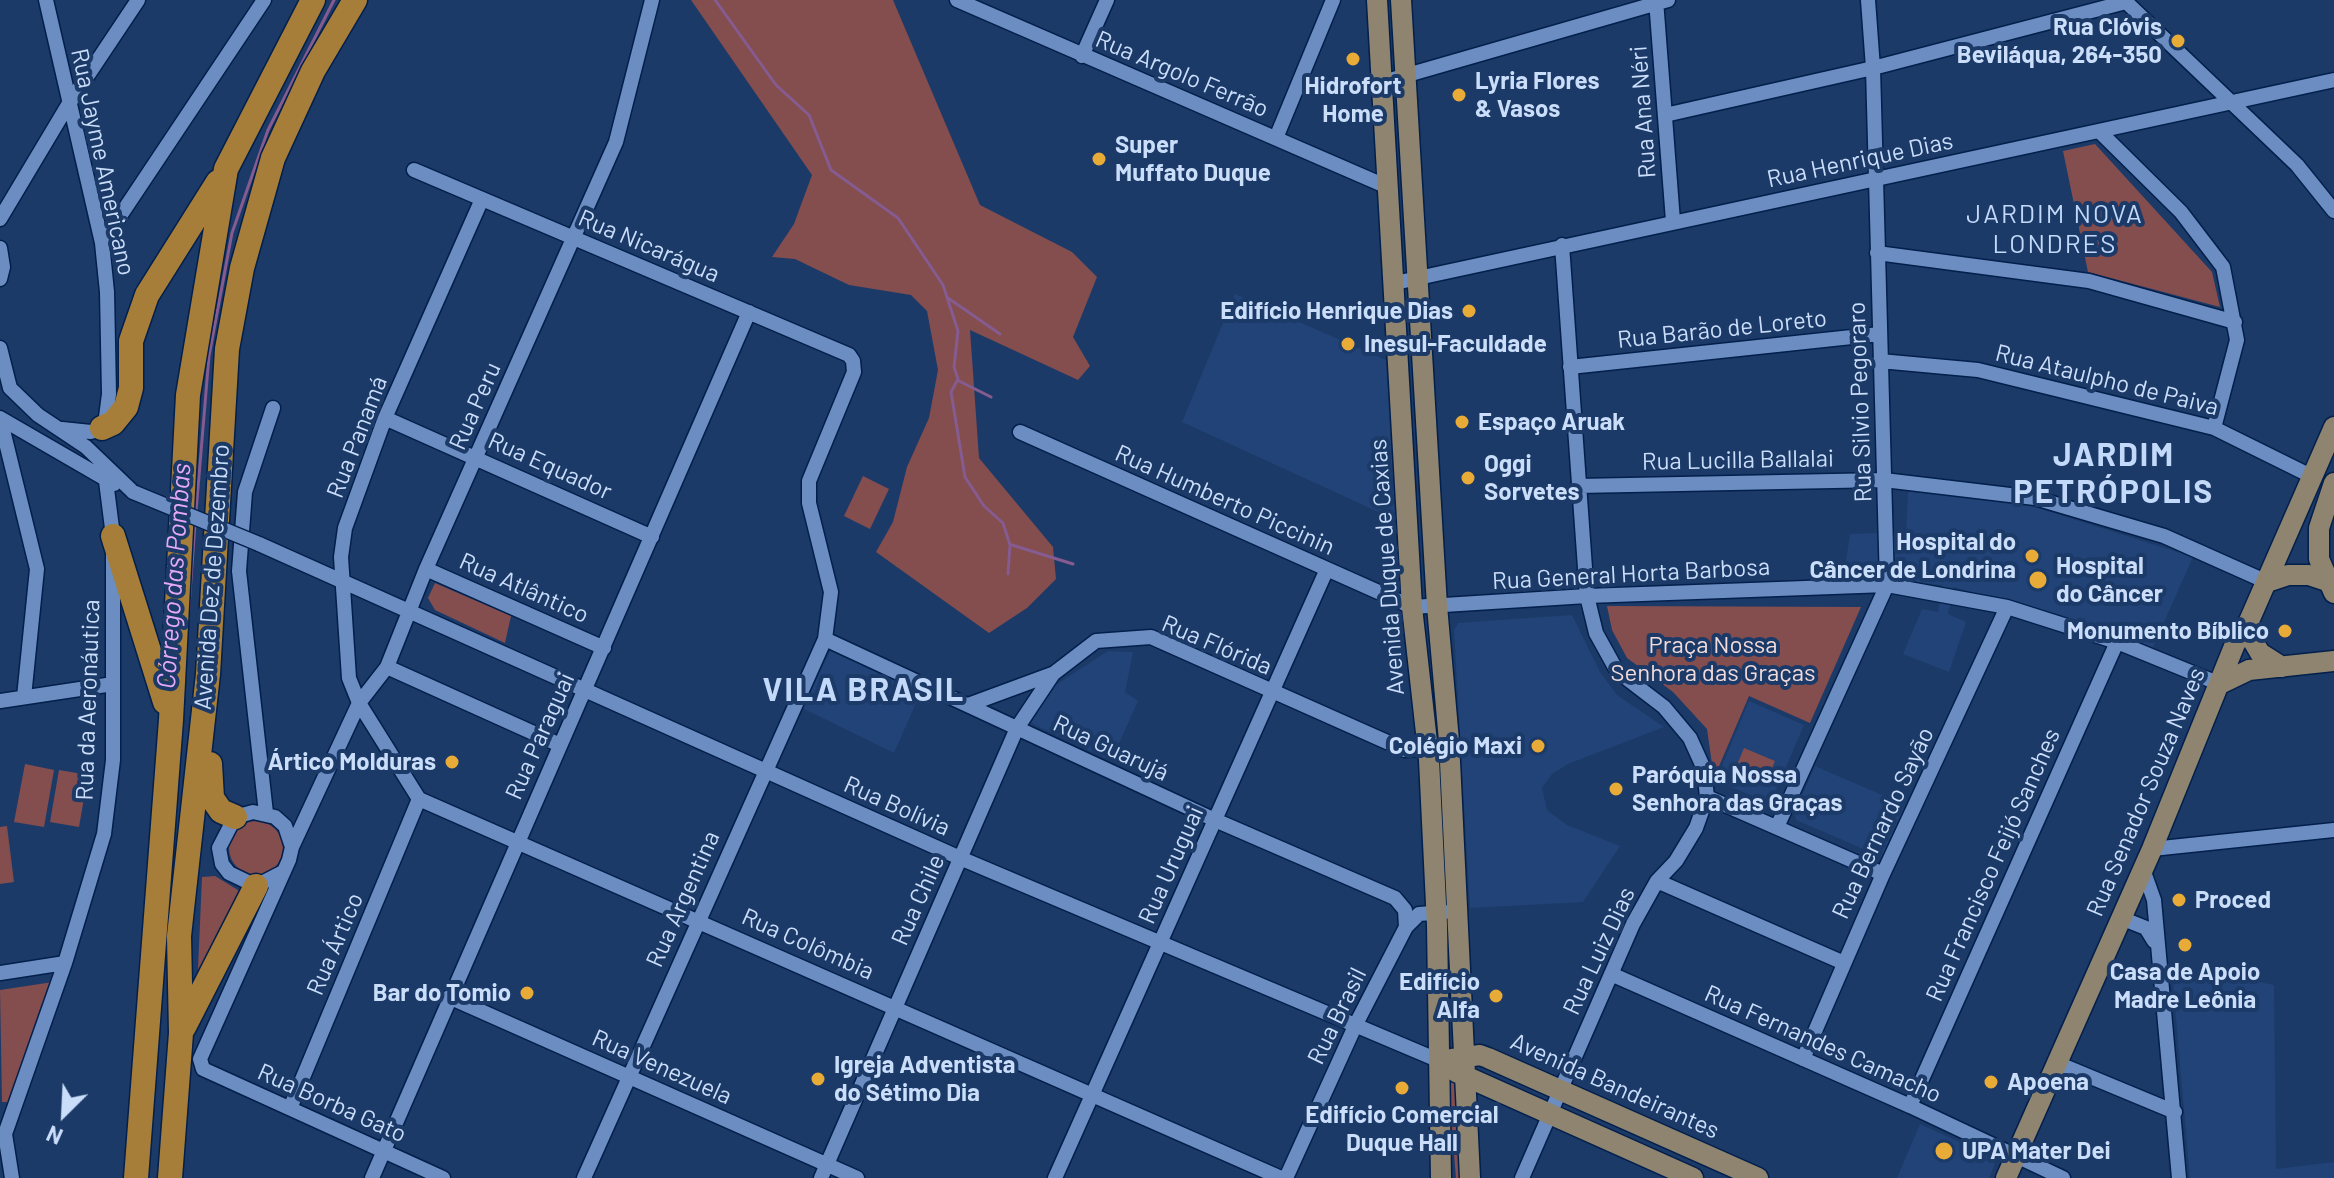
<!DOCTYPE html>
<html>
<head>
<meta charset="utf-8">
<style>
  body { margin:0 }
  #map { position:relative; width:2334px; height:1178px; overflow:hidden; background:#1c3a68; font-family:Barlow,sans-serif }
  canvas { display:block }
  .north { position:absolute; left:24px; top:1074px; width:80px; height:80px; -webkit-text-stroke:6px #1c3a68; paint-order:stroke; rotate:204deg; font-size:22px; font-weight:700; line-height:32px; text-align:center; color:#caddf9 }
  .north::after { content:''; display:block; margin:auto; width:28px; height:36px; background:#caddf9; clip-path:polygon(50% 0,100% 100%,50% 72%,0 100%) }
</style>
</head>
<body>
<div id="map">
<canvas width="2334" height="1178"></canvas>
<div class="north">N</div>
</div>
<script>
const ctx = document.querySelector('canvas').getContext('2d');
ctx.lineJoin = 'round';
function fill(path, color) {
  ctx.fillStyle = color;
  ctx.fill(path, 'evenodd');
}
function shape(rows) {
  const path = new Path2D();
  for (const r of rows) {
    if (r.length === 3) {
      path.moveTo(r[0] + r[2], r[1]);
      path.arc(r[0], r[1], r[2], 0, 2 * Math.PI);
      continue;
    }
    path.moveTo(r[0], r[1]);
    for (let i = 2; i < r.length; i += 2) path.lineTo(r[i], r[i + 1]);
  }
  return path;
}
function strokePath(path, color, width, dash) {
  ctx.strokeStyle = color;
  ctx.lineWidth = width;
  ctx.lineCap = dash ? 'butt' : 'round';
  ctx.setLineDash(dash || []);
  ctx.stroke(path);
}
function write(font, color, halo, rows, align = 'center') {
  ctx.font = font + ' Barlow,sans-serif';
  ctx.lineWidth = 8;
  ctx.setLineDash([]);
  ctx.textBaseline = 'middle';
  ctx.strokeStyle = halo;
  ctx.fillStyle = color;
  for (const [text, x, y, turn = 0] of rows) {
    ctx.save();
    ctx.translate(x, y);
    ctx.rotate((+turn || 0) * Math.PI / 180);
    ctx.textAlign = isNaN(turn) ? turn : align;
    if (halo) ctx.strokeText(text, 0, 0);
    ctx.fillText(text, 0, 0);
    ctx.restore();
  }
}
fill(shape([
  [1235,294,1386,360,1398,521,1182,422],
  [1908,491,2013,500,2193,557,2152,649,1954,587,1948,614,1966,622,1949,672,1903,654,1922,609,1938,612,1942,585,1844,574,1850,534,1906,532],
  [1572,615,1600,672,1617,695,1664,727,1568,764,1552,774,1542,788,1547,810,1567,825,1620,846,1583,902,1470,908,1454,631,1458,623],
  [831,649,921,692,894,753,802,708],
  [1108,651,1133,652,1125,692,1138,701,1111,761,1031,723,1051,688],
  [1749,701,1804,725,1770,804,1716,780],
  [1815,766,1905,805,1882,857,1796,820,1794,813],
  [2236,977,2274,985,2276,1169,2334,1162,2334,1178,2190,1178,2173,984],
  [1920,1124,1997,1159,1989,1178,1897,1178]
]), '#214377');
fill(shape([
  [691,0,893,0,980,205,1072,252,1097,277,1073,337,1090,366,1078,380,970,330,979,458,1053,547,1056,579,1027,608,989,633,876,552,893,522,907,467,929,418,938,370,927,311,911,295,849,285,795,259,772,257,794,224,812,175],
  [2095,144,2212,272,2220,307,2088,272,2063,151],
  [863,476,889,489,870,529,844,516],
  [435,583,511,616,505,643,435,610,428,598],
  [1607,606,1861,607,1810,723,1749,696,1714,778,1707,729,1673,692,1627,658,1612,630],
  [1744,748,1775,761,1766,783,1735,770],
  [25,764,54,770,44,827,14,822],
  [59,770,88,775,79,827,50,822],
  [256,848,27],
  [7,826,14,882,0,884,0,827],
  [215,876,246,895,205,969,198,969,202,877],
  [53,982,11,1102,2,1102,0,990],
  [1447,1071,1460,1079,1465,1178,1456,1178]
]), '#844d4e');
strokePath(shape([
  [715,0,776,85,809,115,831,170,898,218,943,285,958,331,954,367,958,379,951,392,965,477,984,506,1003,523,1010,545,1008,574],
  [948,298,1000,334],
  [959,381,991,397],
  [196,512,209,356,232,233,268,130,334,0],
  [1012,545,1073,564],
  [188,620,195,524]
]), '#855b90', 3);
const minor = shape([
  [46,0,102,243,107,292,109,394,106,417,102,428,91,432,62,429],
  [957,0,1390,188],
  [1656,0,1673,221],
  [2124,0,2297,165,2334,211],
  [1082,56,1107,0],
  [1383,82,1668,0],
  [1665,115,1873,68,2126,2],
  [2099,131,2181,212,2223,267,2237,340,2214,428],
  [1276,138,1333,0],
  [414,170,849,355,853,361,854,372,809,481,809,503,831,592,825,639,584,1178],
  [482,199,385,418,345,528,341,557,349,678,359,703,419,799,1281,1178],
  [0,219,68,105,138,0],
  [102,243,264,0],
  [0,248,3,267,0,279],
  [1877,253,2089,281,2235,322],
  [1395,283,2334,80],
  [0,348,10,388,38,415,86,447,133,492],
  [1880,361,1978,370,2214,428,2313,477],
  [1570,367,1880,334],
  [0,418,37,569,24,697],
  [0,418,114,484],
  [385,418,652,537],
  [1020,432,1412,607,1587,596,1887,585,2007,607,2117,642,2220,684],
  [1578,486,1884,480,2035,498,2164,536,2267,582],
  [259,544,960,858,1440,1061],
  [426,569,604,648],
  [825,639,1215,820,1395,898,1405,910,1406,927],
  [387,667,560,745],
  [0,701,113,684],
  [968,705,1052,674],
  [1707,797,1883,874],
  [266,813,239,571,245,492,273,408],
  [1777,827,1887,585,1873,68,1868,0],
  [292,847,359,703,387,667,426,569,616,142,652,0],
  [2152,849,2334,830],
  [2143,869,2154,900,2179,1178],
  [283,872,256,886,229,873,222,864,219,848,235,817,253,812,275,817,285,826,292,847,289,860,200,1059,203,1069,443,1178],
  [1657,881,1844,963],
  [2121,918,2146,928,2154,941],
  [0,973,65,963],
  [1611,974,1910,1106,2063,1178],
  [449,997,857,1178],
  [1803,1059,1883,874,2007,607],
  [2057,1063,2175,1112],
  [291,1106,419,799],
  [1910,1106,2117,642],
  [12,1178,5,1134,65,963,104,834,113,760,113,536,106,481],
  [372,1178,749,312],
  [821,1178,1017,728,1053,674,1096,641,1151,637,1405,750,1420,749,1428,744],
  [1055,1178,1327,569],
  [1286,1178,1356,1024,1406,927,1419,914,1445,912],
  [1522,1178,1633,924,1657,881,1676,861,1696,828,1707,797,1704,769,1690,738,1664,707,1617,671,1596,633,1587,596,1562,245]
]);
const major = shape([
  [1377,0,1412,607,1429,760,1437,925,1441,1178],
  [1401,0,1437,606,1449,741,1470,1178],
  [2334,483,2319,528,2319,559,2334,593],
  [2267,582,2288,575,2309,575,2327,581],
  [2249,621,2253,641,2260,653,2282,667],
  [2220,684,2249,670,2334,661],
  [1452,1059,1480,1055,1488,1058,1758,1178],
  [1456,1072,1693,1178],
  [2006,1178,2152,849,2235,644,2249,621,2334,427]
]);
const highway = shape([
  [102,428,113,423,126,407,131,388,131,341,147,295,218,182],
  [113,536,165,702],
  [210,764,212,798,221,811,235,817],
  [184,1027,256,886],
  [136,1178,171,720,188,395,226,169,313,0],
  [170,1178,181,1033,179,936,208,674,227,349,242,268,273,158,313,71,355,0]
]);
strokePath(minor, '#031f4b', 17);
strokePath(major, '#031f4b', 23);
strokePath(highway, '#031f4b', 27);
strokePath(minor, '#6b8dc1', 14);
strokePath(major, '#8e846f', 20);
strokePath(highway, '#a67e39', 24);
const minorBridge = shape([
  [133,492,259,544]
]);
strokePath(minorBridge, '#031f4b', 17, []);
strokePath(minorBridge, '#6b8dc1', 14);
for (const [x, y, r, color] of [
  [2178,41,8,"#e8ab37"],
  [1353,59,8,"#e8ab37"],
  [1459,95,8,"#e8ab37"],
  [1099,159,8,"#e8ab37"],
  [1469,311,8,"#e8ab37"],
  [1348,344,8,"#e8ab37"],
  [1462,422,8,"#e8ab37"],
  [1468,478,8,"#e8ab37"],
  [2032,556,8,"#e8ab37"],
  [2038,580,10,"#e8ab37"],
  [2285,631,8,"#e8ab37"],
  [1538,746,8,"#e8ab37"],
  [452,762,8,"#e8ab37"],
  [1616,789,8,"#e8ab37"],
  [2179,900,8,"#e8ab37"],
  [2185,945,8,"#e8ab37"],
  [527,993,8,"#e8ab37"],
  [1496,996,8,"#e8ab37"],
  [818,1079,8,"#e8ab37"],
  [1991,1082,8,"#e8ab37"],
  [1402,1088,8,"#e8ab37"],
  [1944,1151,10,"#e8ab37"]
]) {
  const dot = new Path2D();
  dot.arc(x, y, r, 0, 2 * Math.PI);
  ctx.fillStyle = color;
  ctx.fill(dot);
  strokePath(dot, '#1c3a68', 3);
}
write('bold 24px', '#caddf9', '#1c3a68', [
  ["Rua Clóvis",2162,27,"right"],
  ["Beviláqua, 264-350",2162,55,"right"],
  ["Lyria Flores",1475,81],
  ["& Vasos",1475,109],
  ["Hidrofort",1353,86,"center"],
  ["Home",1353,114,"center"],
  ["Super",1115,145],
  ["Muffato Duque",1115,173],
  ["Edifício Henrique Dias",1453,311,"right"],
  ["Inesul-Faculdade",1364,344],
  ["Espaço Aruak",1478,422],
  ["Oggi",1484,464],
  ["Sorvetes",1484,492],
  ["Hospital do",2016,542,"right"],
  ["Câncer de Londrina",2016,570,"right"],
  ["Hospital",2056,566],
  ["do Câncer",2056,594],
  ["Monumento Bíblico",2269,631,"right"],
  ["Colégio Maxi",1522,746,"right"],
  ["Ártico Molduras",436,762,"right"],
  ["Paróquia Nossa",1632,775],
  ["Senhora das Graças",1632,803],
  ["Proced",2195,900],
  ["Casa de Apoio",2185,972,"center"],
  ["Madre Leônia",2185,1000,"center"],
  ["Edifício",1480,982,"right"],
  ["Alfa",1480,1010,"right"],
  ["Bar do Tomio",511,993,"right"],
  ["Igreja Adventista",834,1065],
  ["do Sétimo Dia",834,1093],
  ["Apoena",2007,1082],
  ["Edifício Comercial",1402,1115,"center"],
  ["Duque Hall",1402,1143,"center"],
  ["UPA Mater Dei",1962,1151]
], 'left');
write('24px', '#caddf9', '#1c3a68', [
  ["Rua Argolo Ferrão",1182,74,23],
  ["Rua Ana Néri",1643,112,-94],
  ["Rua Henrique Dias",1860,160,-12],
  ["Rua Jayme Americano",103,162,78],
  ["Rua Nicarágua",649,246,23],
  ["Rua Barão de Loreto",1722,329,-6],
  ["Rua Ataulpho de Paiva",2107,380,14],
  ["Rua Silvio Pegoraro",1860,402,-92],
  ["Rua Peru",475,406,-66],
  ["Rua Panamá",357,437,-69],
  ["Rua Lucilla Ballalai",1738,460,-1],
  ["Rua Equador",550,466,24],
  ["Rua Humberto Piccinin",1225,500,24],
  ["Avenida Duque de Caxias",1387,567,-94],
  ["Rua General Horta Barbosa",1631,574,-3],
  ["Avenida Dez de Dezembro",212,577,-86],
  ["Rua Atlântico",524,588,24],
  ["Rua Flórida",1217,645,23],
  ["Rua da Aeronáutica",88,700,-88],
  ["Rua Paraguai",540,736,-66],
  ["Rua Guarujá",1111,748,25],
  ["Rua Senador Souza Naves",2146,792,-67],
  ["Rua Bolívia",897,806,24],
  ["Rua Bernardo Sayão",1883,823,-65],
  ["Rua Uruguai",1171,865,-66],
  ["Rua Francisco Feijó Sanches",1993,865,-66],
  ["Rua Argentina",683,899,-66],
  ["Rua Chile",918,900,-66],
  ["Rua Ártico",335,944,-67],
  ["Rua Colômbia",808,944,24],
  ["Rua Luiz Dias",1599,951,-65],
  ["Rua Brasil",1337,1016,-64],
  ["Rua Fernandes Camacho",1823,1044,24],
  ["Rua Venezuela",662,1067,24],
  ["Avenida Bandeirantes",1615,1086,24],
  ["Rua Borba Gato",332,1103,24]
]);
write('24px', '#f2dcdb', '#1c3a68', [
  ["Praça Nossa",1713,645],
  ["Senhora das Graças",1713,673]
]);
ctx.letterSpacing = '2px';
write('26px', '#c3d9fa', '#1c3a68', [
  ["JARDIM NOVA",2055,214],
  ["LONDRES",2055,244]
]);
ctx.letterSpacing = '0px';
write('italic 26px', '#e6a9f6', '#1c3a68', [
  ["Córrego das Pombas",174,576,-86]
]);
ctx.letterSpacing = '2px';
write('bold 32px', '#c3d9fa', '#1c3a68', [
  ["JARDIM",2114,455],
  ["PETRÓPOLIS",2114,492],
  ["VILA BRASIL",864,690]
]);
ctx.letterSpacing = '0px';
</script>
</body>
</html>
